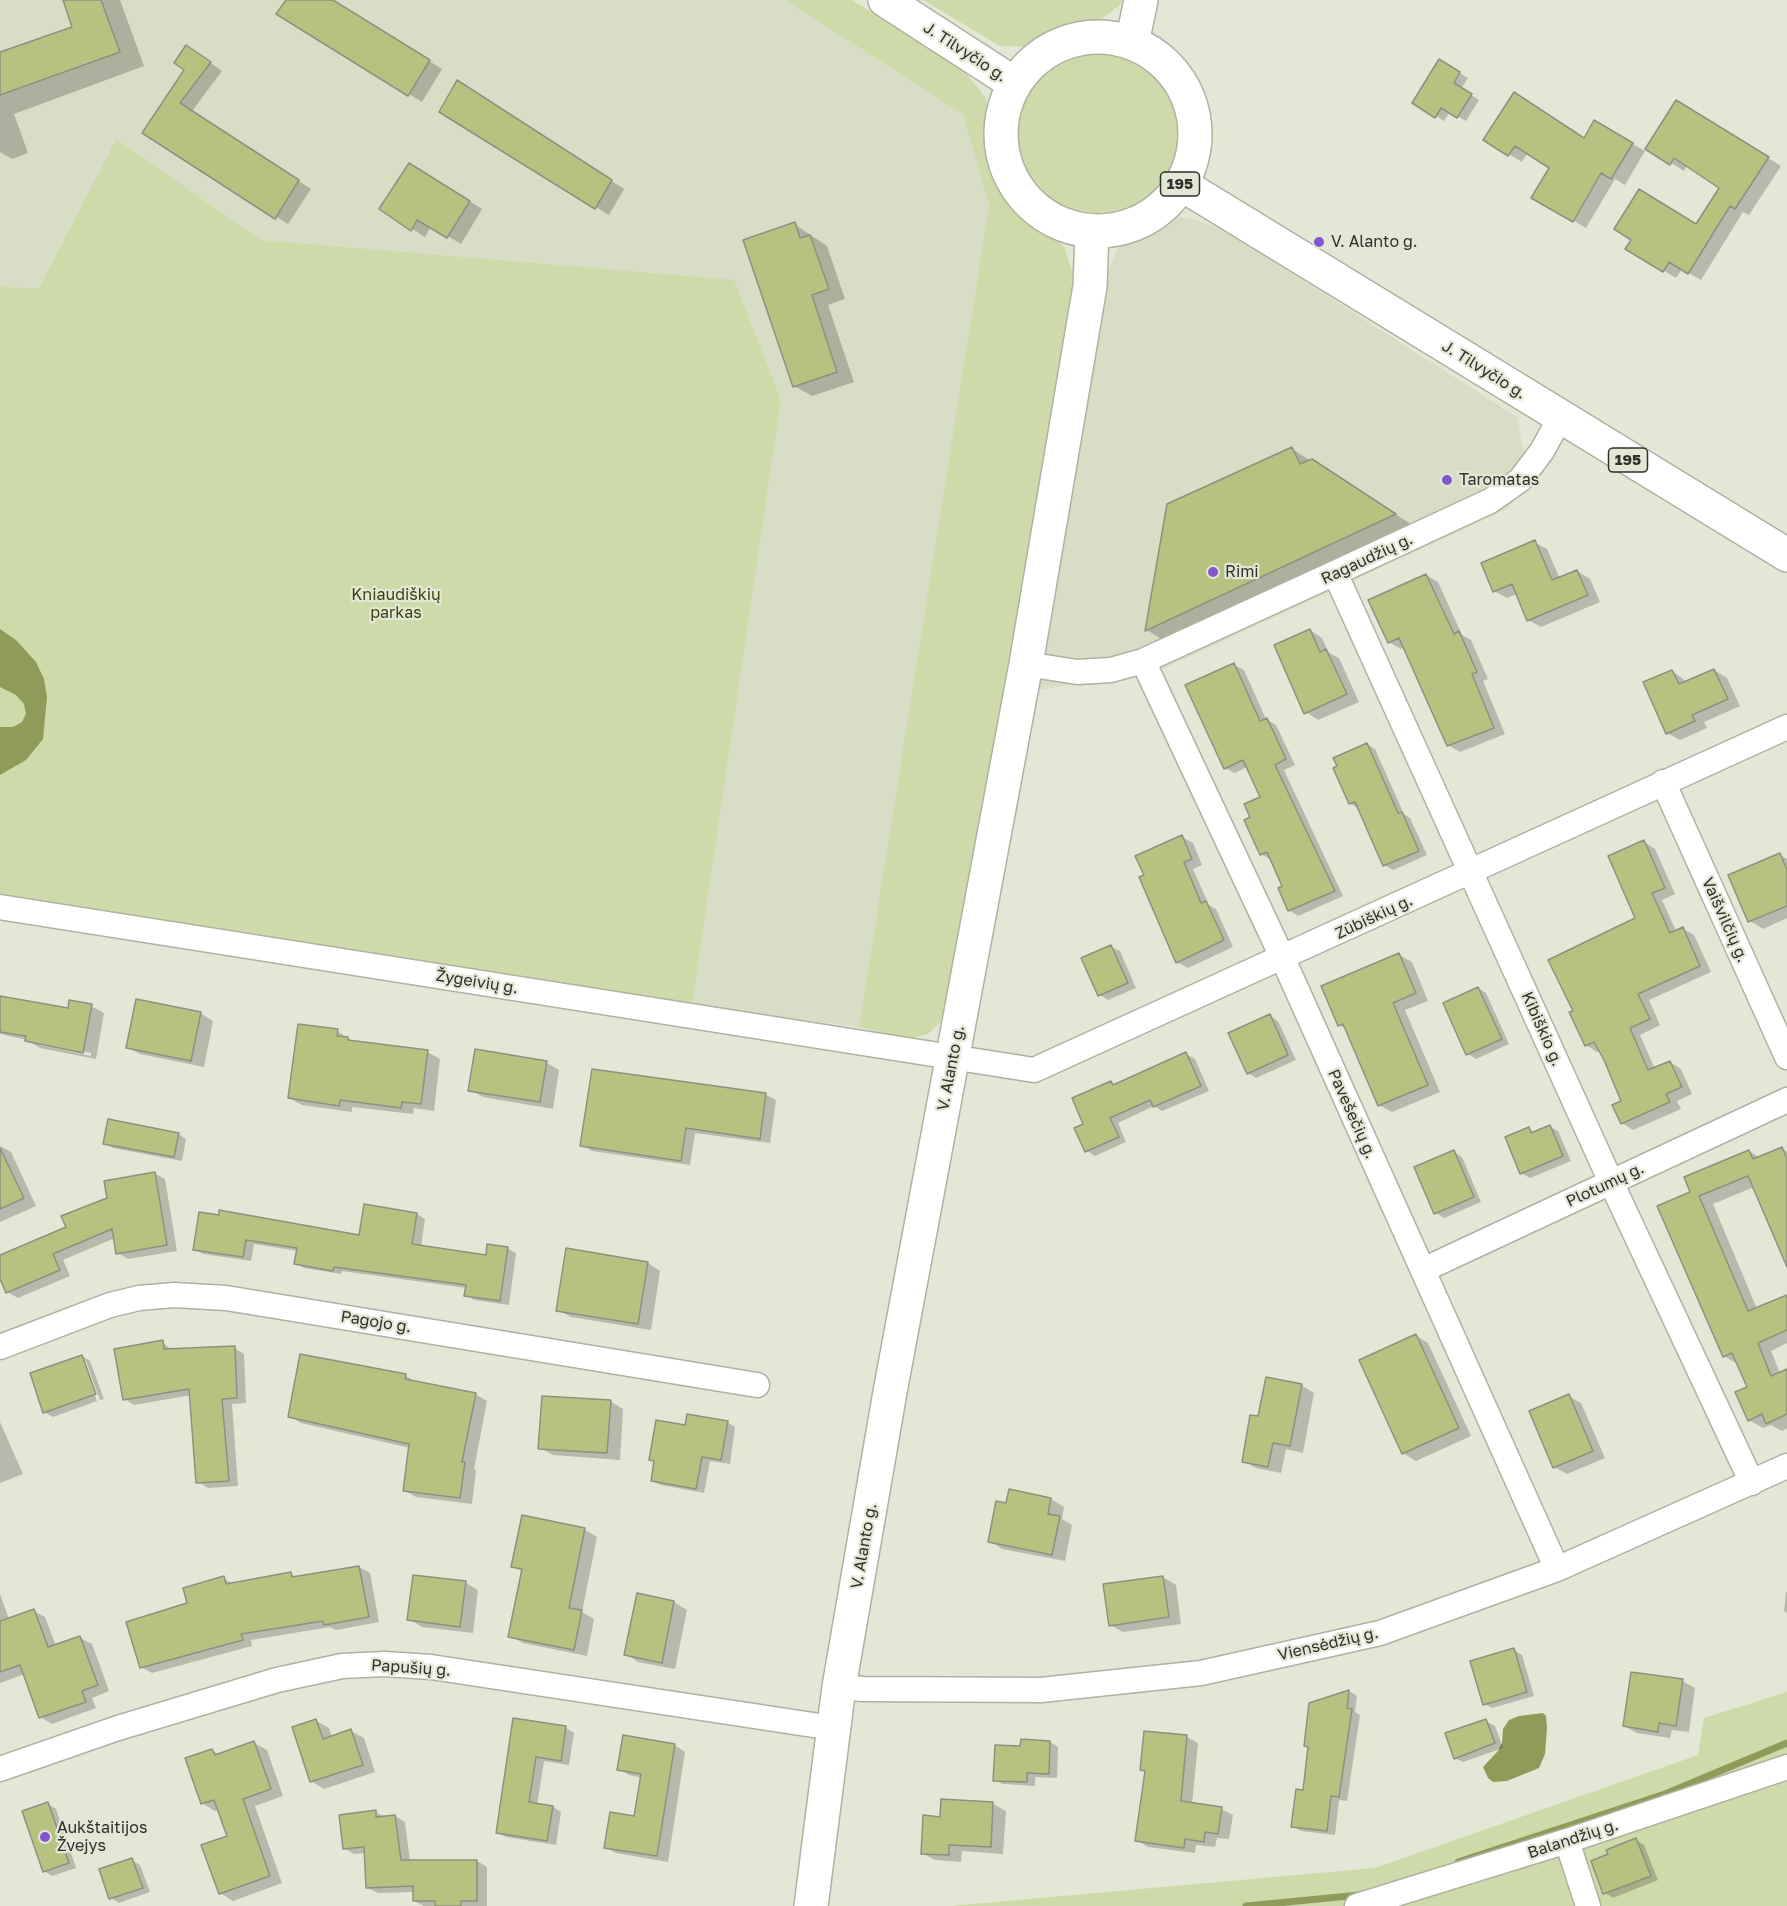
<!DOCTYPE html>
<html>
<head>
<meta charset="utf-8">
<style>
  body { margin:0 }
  canvas { display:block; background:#e3e7d6 }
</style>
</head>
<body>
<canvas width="1787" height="1906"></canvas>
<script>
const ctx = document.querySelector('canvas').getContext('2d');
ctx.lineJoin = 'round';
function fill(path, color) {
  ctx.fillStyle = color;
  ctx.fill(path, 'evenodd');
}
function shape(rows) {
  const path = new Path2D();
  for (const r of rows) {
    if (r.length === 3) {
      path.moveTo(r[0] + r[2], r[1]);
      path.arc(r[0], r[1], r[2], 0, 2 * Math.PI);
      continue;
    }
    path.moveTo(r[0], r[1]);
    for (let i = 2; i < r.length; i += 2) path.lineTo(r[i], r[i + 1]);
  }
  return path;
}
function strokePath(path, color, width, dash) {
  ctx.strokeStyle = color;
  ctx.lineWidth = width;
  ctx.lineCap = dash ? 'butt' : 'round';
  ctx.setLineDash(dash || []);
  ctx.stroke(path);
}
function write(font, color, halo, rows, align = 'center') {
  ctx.font = font + ' "Golos Text",sans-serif';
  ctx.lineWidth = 4.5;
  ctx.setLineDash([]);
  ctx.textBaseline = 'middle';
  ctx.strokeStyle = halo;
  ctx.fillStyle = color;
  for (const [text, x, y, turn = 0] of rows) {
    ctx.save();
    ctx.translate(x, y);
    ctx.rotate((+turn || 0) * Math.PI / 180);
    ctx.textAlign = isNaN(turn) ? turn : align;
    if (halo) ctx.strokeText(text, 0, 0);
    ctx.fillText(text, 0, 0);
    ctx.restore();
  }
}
fill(shape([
  [0,0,785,0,963,114,989,205,859,1027,692,1005,781,400,734,281,261,240,116,139,39,288,0,287],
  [1177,217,1192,219,1225,231,1517,417,1523,449,1546,463,1507,509,1163,669,1033,691,1108,272,1117,249,1125,241,1162,220]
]), '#d8ddc5');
fill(shape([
  [785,0,852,0,961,67,986,98,993,163,1001,182,1018,206,1053,232,1065,249,1073,275,1070,322,944,1019,928,1034,911,1039,859,1027,989,205,963,114],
  [923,0,1122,0,1120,5,1099,21,1062,31,1024,47,1000,46],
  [1098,132,86],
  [116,139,261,240,734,280,781,400,692,1005,0,898,0,287,39,288],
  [1787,1692,1787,1906,950,1906,1375,1868,1698,1755,1704,1718]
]), '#cfdaaa');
fill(shape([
  [0,629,16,640,36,662,44,679,47,697,43,739,26,760,0,775,0,727,13,727,22,722,26,714,24,704,16,695,0,687],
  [1543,1713,1546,1716,1547,1728,1545,1754,1539,1768,1507,1781,1493,1782,1488,1778,1483,1767,1498,1751,1502,1743,1503,1729,1509,1720,1519,1716]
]), '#8e9b59');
fill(shape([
  [64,0,120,0,144,66,14,114,28,153,12,159,0,152,0,53,74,27],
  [288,0,331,0,442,69,422,102,279,14],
  [199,55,222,71,192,111,311,189,288,224,144,133,186,69],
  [1440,61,1468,78,1461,89,1479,100,1466,121,1450,112,1444,121,1414,102],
  [471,90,624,189,609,215,441,112],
  [1690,110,1781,166,1749,215,1743,212,1701,280,1682,269,1676,278,1627,248,1697,226,1721,187,1687,165,1684,171,1647,148],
  [1594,122,1645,151,1625,185,1615,179,1586,228,1534,197,1551,167,1528,152,1522,162,1485,140,1585,139],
  [422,172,482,209,461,244,431,226,425,237,381,209],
  [794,224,827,246,845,299,828,305,854,382,812,396,794,386],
  [1292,449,1411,524,1163,640,1147,630],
  [1534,542,1547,549,1560,579,1577,571,1590,579,1600,602,1541,627,1528,620,1517,594,1507,598,1494,591],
  [1426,575,1438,582,1462,635,1471,640,1488,679,1483,681,1505,734,1460,752,1448,745,1404,647,1401,649,1389,642],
  [1310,630,1322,638,1329,653,1339,658,1359,702,1318,720,1306,712],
  [1234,665,1244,670,1266,719,1276,725,1295,765,1284,770,1343,896,1298,916,1289,910,1284,887,1271,860,1261,854,1252,818,1262,798,1247,767,1235,773,1225,768],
  [1714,670,1727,678,1740,706,1704,722,1707,728,1680,740,1667,733,1672,671,1687,682],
  [1367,744,1375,749,1404,814,1410,818,1427,855,1393,870,1384,865,1359,809,1350,803],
  [1182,837,1193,843,1202,865,1193,869,1209,905,1216,909,1233,947,1188,968,1177,962],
  [1644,842,1655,849,1675,894,1662,900,1676,931,1683,929,1694,935,1711,972,1649,1000,1660,1025,1640,1035,1655,1069,1670,1062,1681,1069,1692,1094,1677,1101,1681,1109,1633,1130,1622,1123,1623,1102,1600,1051,1597,1052,1586,1045,1575,1011,1637,919],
  [1780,855,1787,859,1787,918,1763,929,1750,921,1730,876],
  [1111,947,1120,951,1136,988,1108,1000,1100,995,1083,959],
  [1399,955,1412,962,1428,1001,1405,1010,1440,1092,1392,1112,1379,1105,1348,1030,1339,1025],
  [1478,988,1486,993,1509,1044,1476,1059,1468,1054],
  [0,997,69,1010,91,1006,104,1013,96,1059,40,1048,27,1040,0,1034],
  [35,1041,91,1053,91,1056,39,1045],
  [200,1013,213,1021,204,1067,140,1054,127,1047],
  [1270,1016,1278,1021,1296,1060,1256,1078,1248,1073],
  [337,1031,354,1042,427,1052,440,1059,434,1111,414,1108,413,1114,352,1107,352,1112,302,1105,289,1098],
  [1186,1054,1195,1059,1209,1091,1162,1111,1154,1106,1118,1123,1126,1142,1095,1156,1087,1151,1076,1128,1085,1124,1111,1083,1115,1085],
  [547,1063,559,1070,553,1109,483,1097,470,1090],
  [593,1071,766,1095,776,1100,770,1143,695,1133,690,1165,592,1151,582,1145],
  [1550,1127,1558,1131,1571,1161,1530,1178,1521,1173,1529,1129,1536,1133],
  [178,1134,186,1139,182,1161,113,1148,105,1143],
  [0,1146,11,1152,36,1206,0,1222],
  [1782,1148,1787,1152,1787,1264,1754,1187,1713,1204,1757,1309,1787,1297,1787,1343,1771,1351,1780,1373,1787,1370,1787,1428,1782,1431,1771,1425,1763,1428,1749,1420,1749,1387,1739,1365,1724,1356,1692,1193,1749,1151,1760,1158],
  [1454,1152,1462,1157,1481,1202,1444,1218,1436,1213],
  [154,1173,165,1179,177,1251,128,1259,118,1253,115,1238,63,1260,70,1276,18,1298,7,1292,0,1275,0,1256,68,1228,108,1198],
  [365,1206,417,1214,425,1219,421,1247,487,1256,488,1246,508,1249,516,1253,509,1305,474,1300,466,1295,467,1288,342,1271,341,1274,304,1268,296,1263,298,1251,254,1244,251,1261,203,1254,195,1249,200,1214,360,1237],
  [648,1263,660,1271,651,1330,571,1317,558,1310],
  [1415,1335,1428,1343,1471,1436,1416,1461,1403,1453],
  [162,1342,173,1351,234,1348,244,1354,246,1403,232,1404,238,1486,208,1488,198,1482,191,1395,134,1405,125,1399],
  [82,1356,90,1361,104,1399,100,1400,86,1361,83,1361,97,1401,53,1417,44,1412],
  [302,1356,406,1376,418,1383,475,1394,487,1401,474,1469,476,1470,472,1504,416,1497,404,1490,410,1448,301,1423,289,1416],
  [1301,1385,1314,1393,1303,1453,1286,1449,1281,1473,1256,1468,1243,1461,1259,1418],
  [1568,1396,1581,1403,1605,1458,1567,1474,1554,1467],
  [610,1401,623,1409,620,1460,553,1455,540,1448],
  [0,1422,23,1474,0,1483],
  [727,1422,735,1427,730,1464,710,1461,704,1493,661,1485,652,1481,655,1462,651,1459,687,1426],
  [1010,1491,1051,1499,1064,1507,1062,1519,1072,1525,1065,1561,1002,1549,990,1541,1007,1505],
  [584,1529,597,1537,582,1612,594,1619,587,1656,523,1643,510,1636,523,1572,513,1566],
  [359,1567,370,1573,379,1622,336,1630,330,1627,251,1640,252,1646,152,1673,141,1667,189,1604,223,1578,233,1584,291,1574,297,1578],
  [1163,1577,1176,1585,1181,1624,1123,1632,1110,1625],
  [466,1583,478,1590,473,1633,422,1627,409,1619],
  [1786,1592,1787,1592,1787,1613,1784,1611],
  [0,1594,9,1619,34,1611,45,1617,56,1646,80,1638,92,1644,109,1691,92,1698,96,1708,52,1724,40,1717,25,1674,0,1683],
  [638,1595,674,1602,687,1610,675,1669,638,1662,626,1654],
  [1514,1650,1522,1655,1534,1696,1492,1708,1484,1704],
  [1682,1681,1695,1688,1689,1732,1672,1730,1670,1738,1637,1733,1624,1726],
  [1349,1691,1357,1696,1355,1712,1360,1715,1347,1801,1339,1800,1335,1835,1301,1831,1293,1826,1304,1792,1311,1704],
  [515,1720,566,1728,574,1733,569,1765,544,1761,537,1805,553,1807,561,1812,556,1845,506,1837,497,1832],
  [316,1721,329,1728,332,1737,351,1731,364,1738,375,1772,324,1789,311,1781],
  [1486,1721,1495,1726,1503,1748,1463,1762,1455,1758],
  [1187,1737,1198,1743,1192,1804,1221,1809,1233,1815,1229,1839,1217,1838,1215,1847,1196,1845,1195,1853,1148,1847,1137,1840,1146,1772,1141,1770],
  [1050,1742,1058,1747,1057,1778,1035,1777,1035,1786,1003,1784,994,1780,1022,1747],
  [254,1743,267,1750,283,1796,255,1806,282,1883,233,1901,220,1893,229,1837,219,1809,215,1811,202,1803,212,1750,220,1755],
  [674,1745,685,1752,668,1862,616,1853,605,1847,635,1818,642,1778,629,1775,619,1769],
  [48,1804,56,1809,76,1868,52,1876,44,1871],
  [993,1804,1006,1811,1003,1854,962,1851,961,1862,935,1860,922,1853,941,1818],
  [375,1812,385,1817,395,1816,405,1822,410,1862,477,1861,487,1867,487,1906,424,1906,414,1901,414,1892,378,1893,368,1888,366,1853,354,1854,344,1848],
  [1636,1840,1644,1845,1658,1880,1613,1898,1605,1893,1610,1855],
  [132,1860,140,1865,150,1892,119,1903,111,1898]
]), '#0003');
strokePath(shape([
  [1458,1862,1665,1794,1787,1743],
  [1246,1906,1360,1895]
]), '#8e9b59', 7);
const building = shape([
  [63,0,101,0,120,52,0,95,0,52,72,27,63,0],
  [286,0,333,0,430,60,408,96,276,14,286,0],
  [186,45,211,62,180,103,299,180,275,219,142,133,184,70,174,63,186,45],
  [1439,59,1460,72,1454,83,1472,94,1457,118,1441,108,1435,118,1412,103,1439,59],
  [457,80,612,180,595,209,439,112,457,80],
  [1514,92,1584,138,1594,120,1633,143,1611,179,1601,173,1573,222,1531,198,1549,168,1515,146,1508,156,1483,140,1514,92],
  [1676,100,1769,157,1735,209,1730,206,1688,274,1669,262,1663,272,1625,249,1631,240,1614,229,1639,189,1696,224,1719,188,1674,158,1670,165,1645,149,1676,100],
  [409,163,470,201,447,238,417,220,411,231,379,209,409,163],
  [795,222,800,238,810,235,829,289,812,295,837,372,793,387,743,240,795,222],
  [1292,447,1300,464,1312,459,1396,514,1145,631,1167,504,1292,447],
  [1535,540,1552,580,1577,570,1588,595,1527,621,1512,584,1493,592,1481,563,1535,540],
  [1426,574,1454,634,1459,631,1477,672,1472,674,1494,728,1447,746,1399,638,1388,643,1368,600,1426,574],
  [1310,629,1320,652,1326,649,1347,694,1304,714,1274,645,1310,629],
  [1234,663,1260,721,1267,718,1286,759,1275,765,1335,891,1288,911,1278,888,1282,886,1267,852,1260,855,1244,820,1250,817,1244,804,1260,797,1243,760,1224,769,1185,685,1234,663],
  [1714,669,1728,699,1692,715,1695,721,1666,734,1643,682,1672,670,1679,684,1714,669],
  [1367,743,1398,813,1402,812,1419,851,1383,866,1355,802,1349,804,1333,768,1337,766,1333,758,1367,743],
  [1182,835,1192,859,1184,862,1201,903,1206,901,1224,940,1176,963,1139,877,1144,875,1135,856,1182,835],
  [1644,840,1665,888,1652,893,1670,933,1683,927,1700,966,1638,994,1650,1019,1630,1028,1648,1070,1670,1061,1682,1087,1666,1094,1670,1102,1621,1124,1612,1105,1621,1101,1604,1060,1594,1042,1585,1046,1569,1012,1573,1011,1548,960,1635,918,1608,856,1644,840],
  [1780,853,1787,870,1787,906,1748,922,1728,875,1780,853],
  [1111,945,1128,983,1098,996,1081,958,1111,945],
  [1399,953,1416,993,1393,1003,1428,1085,1378,1106,1343,1024,1338,1026,1321,986,1399,953],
  [1478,987,1502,1039,1466,1055,1443,1003,1478,987],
  [0,996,68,1008,69,1000,92,1004,83,1053,25,1041,26,1036,0,1032,0,996],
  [136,999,201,1012,191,1061,126,1048,136,999],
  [1270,1014,1288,1055,1247,1074,1228,1033,1270,1014],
  [298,1024,338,1029,337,1036,348,1037,348,1040,428,1050,421,1104,402,1102,401,1108,340,1100,339,1106,288,1098,298,1024],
  [475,1049,547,1061,540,1102,468,1091,475,1049],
  [1186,1052,1201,1086,1153,1107,1150,1100,1110,1118,1119,1137,1085,1152,1074,1128,1083,1124,1072,1098,1111,1081,1113,1085,1186,1052],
  [592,1069,766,1093,760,1139,686,1128,681,1161,580,1146,592,1069],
  [108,1119,179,1133,174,1157,103,1144,108,1119],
  [1550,1125,1563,1156,1520,1174,1505,1137,1529,1127,1531,1133,1550,1125],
  [1782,1147,1787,1159,1787,1267,1748,1176,1699,1196,1748,1311,1787,1295,1787,1330,1758,1343,1771,1376,1787,1369,1787,1414,1766,1424,1762,1414,1748,1421,1735,1392,1747,1387,1732,1353,1723,1357,1657,1206,1690,1192,1684,1177,1749,1150,1753,1159,1782,1147],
  [0,1148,24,1198,0,1209,0,1148],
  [1454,1150,1474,1197,1434,1214,1414,1167,1454,1150],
  [155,1172,167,1245,116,1254,112,1229,53,1254,60,1270,6,1293,0,1279,0,1255,66,1227,61,1216,107,1198,104,1181,155,1172],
  [364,1204,417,1213,412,1244,486,1255,487,1244,508,1247,500,1301,464,1296,466,1285,334,1267,333,1271,294,1264,297,1248,246,1240,243,1257,193,1250,199,1212,219,1215,219,1210,359,1235,364,1204],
  [566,1248,648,1262,638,1324,556,1311,566,1248],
  [1416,1334,1459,1428,1402,1454,1359,1360,1416,1334],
  [163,1340,164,1349,235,1346,237,1398,222,1399,229,1481,196,1483,189,1389,123,1400,114,1349,163,1340],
  [300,1354,406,1374,405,1379,476,1393,462,1462,465,1462,460,1498,403,1491,409,1444,288,1417,300,1354],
  [82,1355,96,1394,43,1413,30,1373,82,1355],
  [1266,1377,1302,1384,1290,1446,1273,1443,1268,1467,1242,1462,1250,1415,1258,1416,1266,1377],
  [1569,1394,1593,1451,1553,1468,1529,1411,1569,1394],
  [542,1396,611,1400,607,1453,538,1449,542,1396],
  [687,1414,728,1421,721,1460,702,1457,696,1489,651,1481,654,1461,649,1460,656,1420,685,1425,687,1414],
  [1009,1489,1051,1498,1048,1514,1060,1516,1052,1555,988,1542,996,1501,1006,1503,1009,1489],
  [522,1515,585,1528,569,1608,582,1610,574,1650,508,1637,522,1569,511,1567,522,1515],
  [359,1566,369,1617,324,1625,323,1621,241,1634,243,1640,140,1668,126,1622,187,1603,183,1588,224,1576,226,1584,291,1572,292,1577,359,1566],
  [413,1575,466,1581,460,1627,407,1620,413,1575],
  [1163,1576,1169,1617,1109,1626,1103,1584,1163,1576],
  [637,1593,674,1601,662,1663,624,1655,637,1593],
  [34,1609,48,1647,80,1636,98,1685,82,1691,86,1702,39,1718,20,1665,0,1672,0,1621,34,1609],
  [1514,1648,1527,1692,1483,1705,1470,1661,1514,1648],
  [1631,1672,1683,1679,1676,1726,1659,1723,1658,1732,1623,1726,1631,1672],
  [1349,1690,1347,1708,1352,1709,1339,1797,1331,1796,1327,1831,1291,1827,1296,1789,1303,1790,1308,1747,1304,1746,1309,1703,1349,1690],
  [513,1718,566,1726,561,1761,536,1757,529,1802,553,1806,547,1841,496,1833,513,1718],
  [316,1719,323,1739,351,1729,363,1765,310,1782,292,1727,316,1719],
  [1486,1719,1495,1743,1454,1759,1445,1733,1486,1719],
  [1144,1731,1187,1735,1181,1801,1222,1807,1218,1834,1205,1832,1204,1842,1185,1839,1184,1848,1135,1841,1145,1771,1140,1770,1144,1731],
  [623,1735,675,1744,657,1856,604,1848,610,1812,634,1816,641,1774,617,1770,623,1735],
  [1021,1739,1050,1741,1049,1774,1027,1773,1027,1782,993,1781,995,1745,1020,1746,1021,1739],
  [254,1741,271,1789,243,1799,270,1876,219,1894,201,1845,227,1836,214,1800,201,1804,185,1758,212,1749,215,1755,254,1741],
  [941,1799,993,1802,991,1847,949,1845,949,1855,921,1854,923,1815,940,1817,941,1799],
  [48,1802,69,1863,43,1872,22,1811,48,1802],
  [376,1810,376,1817,395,1815,401,1860,477,1860,477,1901,461,1901,461,1906,435,1906,435,1901,413,1901,413,1886,366,1888,364,1847,343,1849,339,1815,376,1810],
  [1636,1838,1651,1876,1603,1894,1591,1861,1608,1854,1606,1850,1636,1838],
  [132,1858,143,1888,109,1899,99,1869,132,1858]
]);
fill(building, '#b6c380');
strokePath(building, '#8d9181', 1.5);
const street = shape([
  [1335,573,1611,1182,1752,1483],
  [1143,661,1283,959,1557,1569],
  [1026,664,1077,672,1111,670,1143,661,1335,573,1490,501,1520,480,1542,451,1560,418],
  [1663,782,1787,1057],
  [0,907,1034,1070,1787,727],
  [1423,1270,1787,1100],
  [0,1347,110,1305,139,1298,174,1295,226,1298,757,1385],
  [839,1687,863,1689,1041,1690,1201,1673,1380,1633,1557,1569,1787,1466],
  [0,1769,118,1728,277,1680,342,1666,385,1664,431,1667,833,1728],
  [1567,1841,1588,1906],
  [1357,1906,1567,1841,1787,1767]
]);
const secondary = shape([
  [1132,43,1141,0],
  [811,1906,839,1687,890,1392,1026,664,1090,286,1092,231]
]);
const primary = shape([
  [885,0,1015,84],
  [1098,134,97],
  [1181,184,1787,555]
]);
strokePath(street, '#aeb2a1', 27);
strokePath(secondary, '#aeb2a1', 36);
strokePath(primary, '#aeb2a1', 36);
strokePath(street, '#fff', 24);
strokePath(secondary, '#fff', 33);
strokePath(primary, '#fff', 33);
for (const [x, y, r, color] of [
  [1319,242,6,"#8355ce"],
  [1447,480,6,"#8355ce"],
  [1213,572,6,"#8355ce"],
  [45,1837,6,"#8355ce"]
]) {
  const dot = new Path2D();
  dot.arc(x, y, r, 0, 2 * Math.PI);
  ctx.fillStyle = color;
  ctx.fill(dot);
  strokePath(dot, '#e3e7d6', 2);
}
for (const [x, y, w] of [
  [1180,184,39],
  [1628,460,39]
]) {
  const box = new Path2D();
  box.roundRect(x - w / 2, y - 12, w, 24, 4.5);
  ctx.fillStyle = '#e3e7d6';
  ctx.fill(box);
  strokePath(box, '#2f312a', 1.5);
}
write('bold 15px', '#2f312a', null, [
  ["195",1180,184],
  ["195",1628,460]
]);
write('16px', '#2f312a', '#e3e7d6', [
  ["J. Tilvyčio g.",965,52,33],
  ["J. Tilvyčio g.",1484,370,32],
  ["Ragaudžių g.",1367,559,-25],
  ["Zūbiškių g.",1374,917,-25],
  ["Vaišvilčių g.",1725,920,66],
  ["Žygeivių g.",477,982,9],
  ["Kibiškio g.",1542,1029,66],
  ["V. Alanto g.",951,1068,-79],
  ["Pavešečių g.",1352,1114,66],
  ["Plotumų g.",1605,1185,-25],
  ["Pagojo g.",376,1322,9],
  ["V. Alanto g.",864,1546,-80],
  ["Viensėdžių g.",1328,1644,-13],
  ["Papušių g.",411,1668,4],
  ["Balandžių g.",1573,1839,-18]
]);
write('16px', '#2f312a', '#e3e7d6', [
  ["V. Alanto g.",1331,242],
  ["Taromatas",1459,480],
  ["Rimi",1225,572],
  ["Aukštaitijos",57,1828],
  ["Žvejys",57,1846]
], 'left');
write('16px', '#3b4411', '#e3e7d6', [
  ["Kniaudiškių",396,595],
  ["parkas",396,613]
]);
</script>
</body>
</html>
